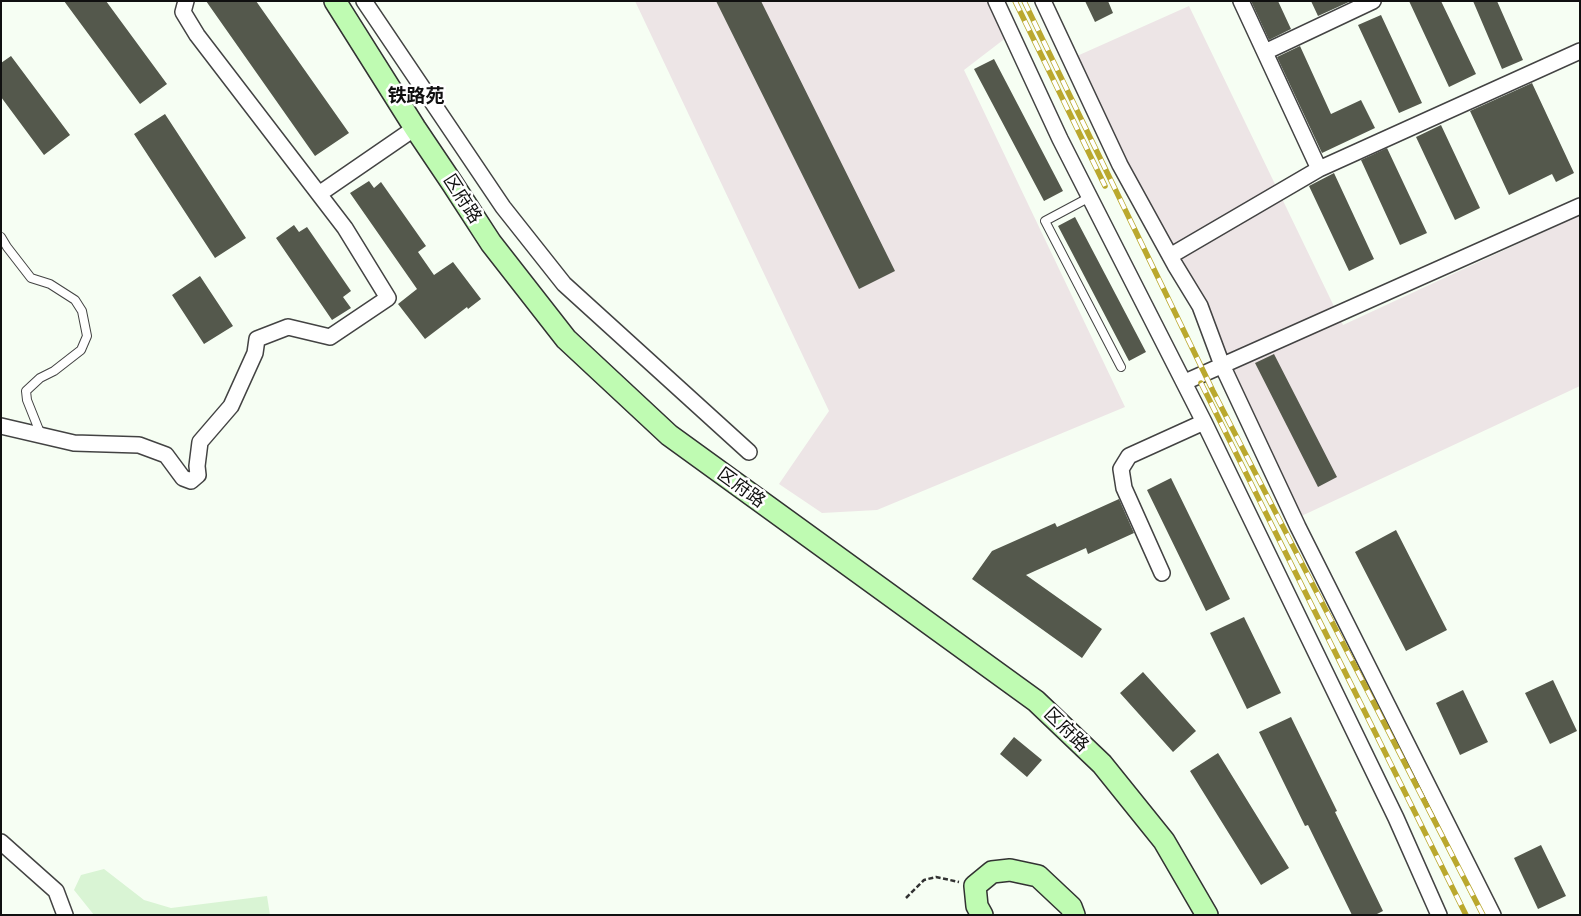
<!DOCTYPE html>
<html>
<head>
<meta charset="utf-8">
<style>
  body { margin:0 }
  #map { position:relative; width:1581px; height:916px; overflow:hidden; background:#f6fef3; font-family:"Roboto Serif",serif }
  canvas { display:block }
  .frame { position:absolute; inset:0; border:2px solid #101010; pointer-events:none }
</style>
</head>
<body>
<div id="map">
<canvas width="1581" height="916"></canvas>
<div class="frame"></div>
</div>
<script>
const ctx = document.querySelector('canvas').getContext('2d');
ctx.lineJoin = 'round';
function fill(path, color) {
  ctx.fillStyle = color;
  ctx.fill(path, 'evenodd');
}
function shape(rows) {
  const path = new Path2D();
  for (const r of rows) {
    path.moveTo(r[0], r[1]);
    for (let i = 2; i < r.length; i += 2) path.lineTo(r[i], r[i + 1]);
  }
  return path;
}
function strokePath(path, color, width, dash) {
  ctx.strokeStyle = color;
  ctx.lineWidth = width;
  ctx.lineCap = dash ? 'butt' : 'round';
  ctx.setLineDash(dash || []);
  ctx.stroke(path);
}
function write(font, color, halo, rows, align = 'center') {
  ctx.font = font + ' "Roboto Serif","Noto Sans SC",serif';
  ctx.lineWidth = 5;
  ctx.setLineDash([]);
  ctx.textBaseline = 'middle';
  ctx.strokeStyle = halo;
  ctx.fillStyle = color;
  for (const [text, x, y, turn = 0] of rows) {
    ctx.save();
    ctx.translate(x, y);
    ctx.rotate((+turn || 0) * Math.PI / 180);
    ctx.textAlign = isNaN(turn) ? turn : align;
    if (halo) ctx.strokeText(text, 0, 0);
    ctx.fillText(text, 0, 0);
    ctx.restore();
  }
}
fill(shape([
  [635,1,990,1,1007,37,964,70,1125,407,877,510,822,513,779,484,829,411],
  [1189,6,1343,325,1580,215,1580,386,1295,519,1068,60]
]), '#ede5e6');
fill(shape([
  [104,869,144,900,171,908,267,896,270,915,94,915,74,890,81,875]
]), '#d9f4d4');
fill(shape([
  [64,1,106,1,167,84,140,104],
  [206,1,256,1,349,133,315,156],
  [716,1,761,1,895,271,859,289],
  [1085,1,1108,1,1113,13,1095,22],
  [1251,1,1278,1,1291,29,1269,40],
  [1311,1,1351,1,1318,16],
  [1409,1,1441,1,1476,74,1449,87],
  [1473,1,1497,1,1523,60,1502,69],
  [1381,15,1422,103,1399,113,1358,25],
  [1300,46,1331,114,1361,100,1375,128,1322,153,1277,57],
  [11,56,70,135,44,155,1,97,1,63],
  [994,59,1063,191,1044,201,974,69],
  [1532,83,1574,173,1556,182,1552,174,1509,195,1470,111],
  [165,114,246,238,215,258,134,134],
  [1441,125,1480,208,1455,220,1416,137],
  [1387,148,1427,233,1400,245,1361,160],
  [1334,173,1374,259,1349,271,1309,186],
  [369,181,374,188,381,182,426,246,418,252,434,275,453,262,481,299,468,309,467,307,425,339,398,304,417,289,350,193],
  [1075,217,1146,352,1129,361,1058,226],
  [294,225,299,232,307,227,351,291,343,297,351,308,332,320,276,238],
  [200,276,233,326,204,344,172,295],
  [1274,354,1337,477,1318,487,1255,363],
  [1171,478,1230,599,1206,611,1147,490],
  [1119,499,1134,533,1088,554,1086,548,1026,575,1102,629,1082,658,972,579,992,551,1055,523,1057,527],
  [1396,530,1447,630,1406,651,1355,552],
  [1244,617,1281,693,1247,709,1210,633],
  [1143,672,1196,731,1173,752,1120,693],
  [1553,680,1577,731,1550,744,1525,693],
  [1463,690,1488,742,1460,755,1436,703],
  [1291,717,1337,811,1335,812,1383,911,1375,915,1352,915,1308,825,1305,826,1259,732],
  [1014,737,1042,760,1027,777,1000,754],
  [1218,753,1289,868,1261,885,1190,771],
  [1541,845,1566,896,1538,909,1514,858]
]), '#54584c');
const service = shape([
  [1090,197,1045,221,1121,367],
  [1,237,7,247,31,278,50,284,75,300,82,311,87,336,81,350,54,371,40,378,26,391,27,400,41,435]
]);
const minor = shape([
  [364,1,503,207,564,284,749,452],
  [996,1,1060,139,1204,422,1396,818,1439,915],
  [1043,1,1120,165,1175,265,1200,306,1222,365,1298,527,1493,915],
  [1241,1,1319,169],
  [1265,52,1373,1],
  [319,194,415,128],
  [1170,256,1319,169,1580,51],
  [1185,382,1580,206],
  [1,426,74,443,139,445,166,455,183,478,191,481,198,475,197,466,200,442,231,406,255,353,257,339,288,327,330,337,388,298,345,228,197,35,183,12,186,1],
  [1162,573,1124,488,1121,469,1129,456,1204,422],
  [1,842,56,891,65,915]
]);
const secondary = shape([
  [335,1,415,128,452,183,491,243,566,339,669,435,1036,701,1102,764,1164,841,1207,915],
  [982,915,977,906,975,886,992,872,1010,870,1038,876,1071,907,1074,915]
]);
strokePath(service, '#434343', 10);
strokePath(minor, '#434343', 18);
strokePath(secondary, '#323232', 24);
strokePath(shape([
  [906,898,924,880,936,877,959,882]
]), '#323232', 2.5, [5, 2.5]);
strokePath(service, '#fff', 8);
strokePath(minor, '#fff', 15);
strokePath(secondary, '#bffbb2', 21);
const rail = shape([
  [1015,1,1105,186],
  [1024,1,1213,391,1483,915],
  [1201,383,1466,915]
]);
strokePath(rail, '#baa82e', 5.5);
strokePath(rail, '#fff', 4, [11]);
write('18px', '#101010', '#fff', [
  ["区府路",462,199,57],
  ["区府路",741,488,36],
  ["区府路",1066,730,44]
]);
write('bold 19px', '#101010', '#fff', [
  ["铁路苑",416,96]
]);
</script>
</body>
</html>
